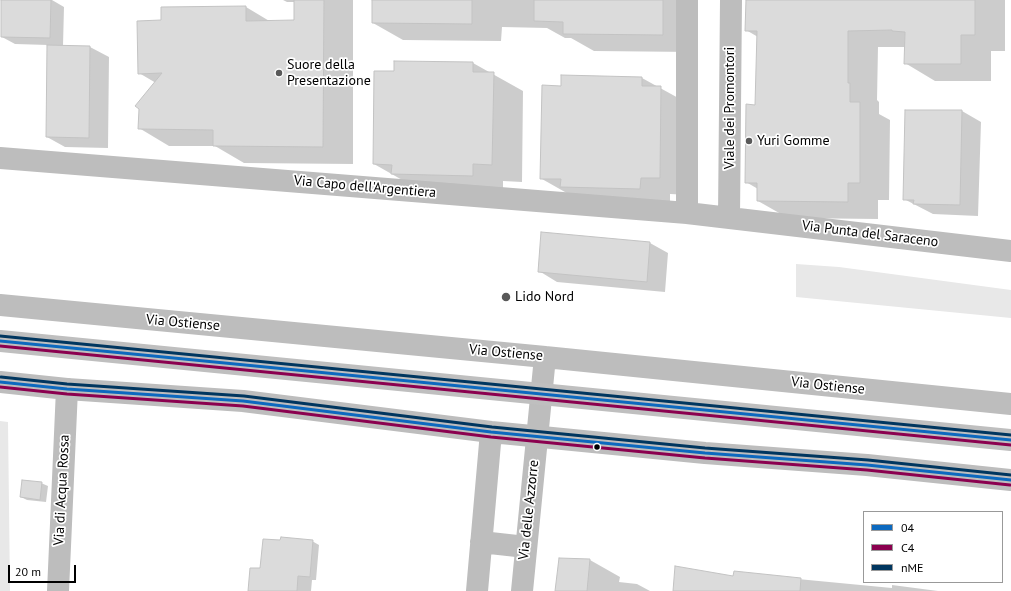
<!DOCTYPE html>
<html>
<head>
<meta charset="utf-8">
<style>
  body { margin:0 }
  #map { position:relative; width:1011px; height:591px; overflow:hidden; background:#fff; font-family:"PT Sans",sans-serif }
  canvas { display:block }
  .legend { position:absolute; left:863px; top:511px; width:140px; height:72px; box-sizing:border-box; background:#fff; border:1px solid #999; margin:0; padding:5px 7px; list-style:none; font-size:12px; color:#000 }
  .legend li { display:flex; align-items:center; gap:8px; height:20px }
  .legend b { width:20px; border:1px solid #999 }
  .scale { position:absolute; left:8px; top:565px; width:68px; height:18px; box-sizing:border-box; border:2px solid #000; border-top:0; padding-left:5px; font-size:12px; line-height:14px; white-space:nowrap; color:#000; -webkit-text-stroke:3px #fff; paint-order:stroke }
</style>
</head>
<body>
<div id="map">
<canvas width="1011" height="591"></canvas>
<ul class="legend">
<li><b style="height:5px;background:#0c69bf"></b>04</li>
<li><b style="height:5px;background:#8b004f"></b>C4</li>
<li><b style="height:5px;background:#00365f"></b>nME</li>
</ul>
<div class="scale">20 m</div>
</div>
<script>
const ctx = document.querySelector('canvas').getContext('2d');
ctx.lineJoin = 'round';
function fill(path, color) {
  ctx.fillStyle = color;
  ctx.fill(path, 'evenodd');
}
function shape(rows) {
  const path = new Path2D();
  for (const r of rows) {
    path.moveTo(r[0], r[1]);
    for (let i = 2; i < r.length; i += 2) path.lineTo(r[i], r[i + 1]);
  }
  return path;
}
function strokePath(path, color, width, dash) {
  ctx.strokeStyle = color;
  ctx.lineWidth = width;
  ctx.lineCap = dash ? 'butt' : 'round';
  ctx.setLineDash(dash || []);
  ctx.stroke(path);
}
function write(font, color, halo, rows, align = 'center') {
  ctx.font = font + ' "PT Sans",sans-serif';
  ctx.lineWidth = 3.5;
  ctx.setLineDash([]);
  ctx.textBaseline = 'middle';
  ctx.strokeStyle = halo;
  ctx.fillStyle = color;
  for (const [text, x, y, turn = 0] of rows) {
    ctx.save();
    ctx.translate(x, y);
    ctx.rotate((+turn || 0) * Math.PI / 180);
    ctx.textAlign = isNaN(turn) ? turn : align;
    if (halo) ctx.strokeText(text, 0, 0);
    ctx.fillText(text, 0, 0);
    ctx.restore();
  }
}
fill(shape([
  [796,264,839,267,1011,290,1011,318,796,297],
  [0,421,8,422,10,591,0,591]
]), '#e8e8e8');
fill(shape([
  [2,0,52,0,64,7,63,46,90,47,109,57,108,148,65,147,47,137,48,45,15,44,2,37],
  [283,0,353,0,353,164,244,163,215,146,169,146,139,128,156,83,139,73,162,21,162,8,246,7,271,22,295,21,295,2,287,2],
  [373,0,693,0,693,52,594,51,571,38,565,38,547,28,502,27,501,41,403,40,373,23],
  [747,0,1005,0,1005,51,991,51,991,81,935,81,905,63,906,47,878,47,877,100,879,102,879,114,890,120,889,200,878,200,878,219,788,218,758,201,758,189,746,182,756,106,758,37,746,30],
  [473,63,523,91,522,182,503,181,503,193,404,181,374,164,395,72],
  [642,78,691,105,690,195,670,194,670,206,572,196,542,179,562,87],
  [940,111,962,111,981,122,978,216,933,214,904,199],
  [650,243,668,253,665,292,557,282,539,271],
  [41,483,48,486,46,502,27,500,21,497],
  [312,541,319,545,316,580,312,580,311,591,249,591,261,569],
  [590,560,620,577,619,582,637,584,650,591,556,591],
  [735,573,892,588,892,585,938,591,674,591,733,577]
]), '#0003');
const building = shape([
  [1,0,51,0,50,38,1,37,1,0],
  [294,0,324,0,323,147,213,146,213,130,138,129,139,109,135,106,162,73,138,74,137,21,161,20,161,7,246,6,246,21,294,20,294,0],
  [372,0,472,0,472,24,372,23,372,0],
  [534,0,663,0,663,35,563,34,563,22,534,21,534,0],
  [746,0,975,0,975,35,961,35,961,64,904,64,905,32,892,31,892,30,848,31,848,83,850,83,850,102,860,102,860,183,848,183,848,202,757,201,757,183,745,183,746,104,755,105,757,31,745,31,746,0],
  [47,45,90,46,89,138,46,137,47,45],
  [394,61,473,62,473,72,494,72,492,165,473,164,473,176,391,174,392,165,373,164,374,71,394,71,394,61],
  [561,75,642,77,642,86,661,86,660,178,641,178,640,189,560,187,561,179,540,179,542,85,561,86,561,75],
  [905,110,962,110,960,205,913,204,914,200,903,200,905,110],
  [541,232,650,242,647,282,538,272,541,232],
  [22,480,42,482,40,500,20,497,22,480],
  [281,537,313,540,310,577,298,576,297,591,248,591,250,568,260,568,263,539,280,540,281,537],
  [559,558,590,559,587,591,555,591,559,558],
  [675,566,733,576,734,571,801,578,800,591,673,591,675,566]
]);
fill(building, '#dbdbdb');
strokePath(building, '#c3c3c3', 1);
strokePath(shape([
  [687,0,687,213],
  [0,158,687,213,1011,251],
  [729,217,731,0],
  [67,389,243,401,491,432,705,453,867,465,1011,480],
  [481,542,526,547],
  [477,591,491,432]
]), '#bdbdbd', 22);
strokePath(shape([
  [0,305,545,357,1011,404],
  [0,382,67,389,58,591],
  [522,591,545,357]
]), '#bdbdbd', 22);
strokePath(shape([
  [0,341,1011,440]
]), '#bfbfbf', 22);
strokePath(shape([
  [0,341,1011,440],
  [0,382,67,389,243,401,491,432,705,453,867,465,1011,480]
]), '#0c69bf', 3);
strokePath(shape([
  [0,346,1011,445],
  [0,387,67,394,243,406,491,437,705,458,867,470,1010,485]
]), '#8b004f', 3);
strokePath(shape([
  [0,336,1011,435],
  [1,377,67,384,244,396,492,427,705,448,868,460,1011,475]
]), '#00365f', 3);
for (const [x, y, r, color] of [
  [279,73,4,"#595959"],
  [749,141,4,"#595959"],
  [506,297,5,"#595959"],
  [597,447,3.5,"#000"]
]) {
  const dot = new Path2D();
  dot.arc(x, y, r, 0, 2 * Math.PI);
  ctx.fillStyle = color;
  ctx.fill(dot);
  strokePath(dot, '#fff', 1.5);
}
write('14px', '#000', '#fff', [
  ["Suore della",287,65],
  ["Presentazione",287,81],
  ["Yuri Gomme",757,141],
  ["Lido Nord",515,297]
], 'left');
write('14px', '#000', '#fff', [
  ["Viale dei Promontori",730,108,-90],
  ["Via Capo dell'Argentiera",365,187,5],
  ["Via Punta del Saraceno",870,234,7],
  ["Via Ostiense",183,323,5],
  ["Via Ostiense",506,353,5],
  ["Via Ostiense",828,386,6],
  ["Via di Acqua Rossa",62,490,-87],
  ["Via delle Azzorre",529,510,-84]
]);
</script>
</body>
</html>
